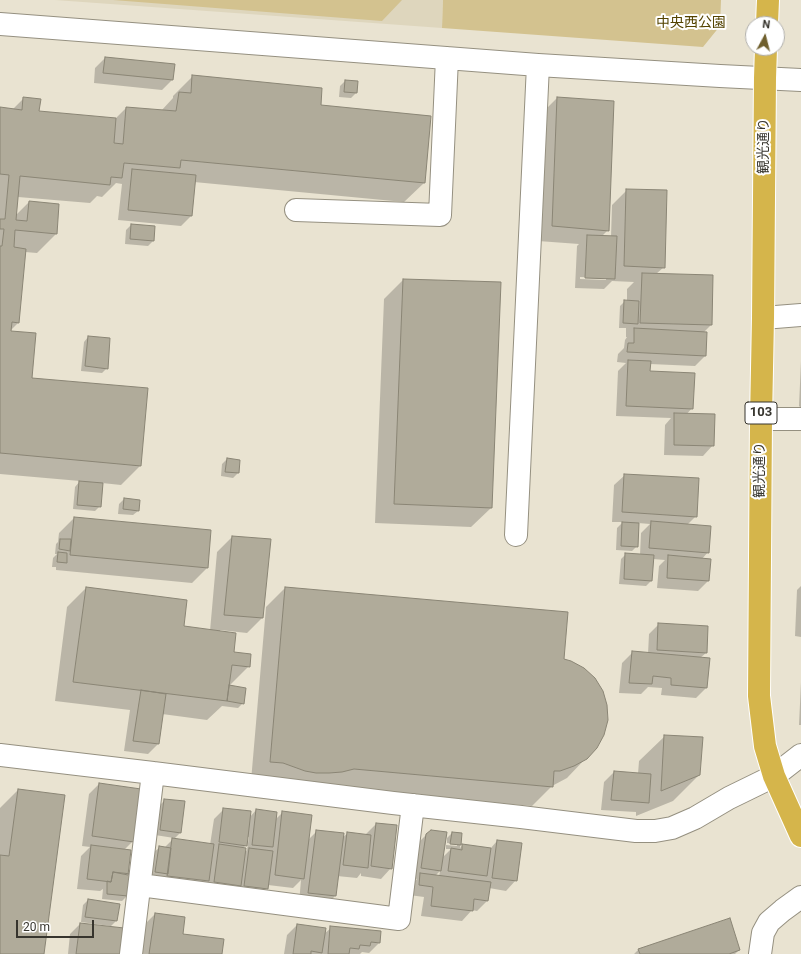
<!DOCTYPE html>
<html>
<head>
<meta charset="utf-8">
<style>
  body { margin:0 }
  #map { position:relative; width:801px; height:954px; overflow:hidden; background:#e9e3d1; font-family:Roboto,sans-serif }
  canvas { display:block }
  .north { position:absolute; left:745px; top:16px; width:40px; height:40px; box-sizing:border-box; background:#fff; border:1px solid #afaeab; border-radius:50%; rotate:7deg; font-size:11px; font-weight:700; line-height:16px; text-align:center; color:#37352e }
  .north::after { content:''; display:block; margin:auto; width:14px; height:18px; background:#6f5f2d; clip-path:polygon(50% 0,100% 100%,50% 72%,0 100%) }
  .scale { position:absolute; left:16px; top:920px; width:78px; height:18px; box-sizing:border-box; border:2px solid #37352e; border-top:0; padding-left:5px; font-size:12px; line-height:14px; white-space:nowrap; color:#37352e; -webkit-text-stroke:3px #fff; paint-order:stroke }
</style>
</head>
<body>
<div id="map">
<canvas width="801" height="954"></canvas>
<div class="north">N</div>
<div class="scale">20 m</div>
</div>
<script>
const ctx = document.querySelector('canvas').getContext('2d');
ctx.lineJoin = 'round';
function fill(path, color) {
  ctx.fillStyle = color;
  ctx.fill(path, 'evenodd');
}
function shape(rows) {
  const path = new Path2D();
  for (const r of rows) {
    path.moveTo(r[0], r[1]);
    for (let i = 2; i < r.length; i += 2) path.lineTo(r[i], r[i + 1]);
  }
  return path;
}
function strokePath(path, color, width, dash) {
  ctx.strokeStyle = color;
  ctx.lineWidth = width;
  ctx.lineCap = dash ? 'butt' : 'round';
  ctx.setLineDash(dash || []);
  ctx.stroke(path);
}
function write(font, color, halo, rows, align = 'center') {
  ctx.font = font + ' Roboto,"Noto Sans JP",sans-serif';
  ctx.lineWidth = 4;
  ctx.setLineDash([]);
  ctx.textBaseline = 'middle';
  ctx.strokeStyle = halo;
  ctx.fillStyle = color;
  for (const [text, x, y, turn = 0] of rows) {
    ctx.save();
    ctx.translate(x, y);
    ctx.rotate((+turn || 0) * Math.PI / 180);
    ctx.textAlign = isNaN(turn) ? turn : align;
    if (halo) ctx.strokeText(text, 0, 0);
    ctx.fillText(text, 0, 0);
    ctx.restore();
  }
}
fill(shape([
  [55,0,443,0,442,28]
]), '#ded6bd');
fill(shape([
  [113,0,402,0,382,21],
  [443,0,721,0,720,26,703,47,442,28]
]), '#d3c28f');
fill(shape([
  [105,58,172,80,162,90,94,83,95,68],
  [193,76,320,106,430,116,424,183,404,202,194,182,191,216,181,226,118,220,122,184,116,183,102,197,97,196,90,203,18,197,16,215,29,202,56,234,37,253,25,252,18,323,10,331,31,379,140,466,121,485,102,483,100,506,95,511,73,509,75,487,80,481,0,474,0,108,12,110,24,98,38,112,115,119,126,108,161,111,173,98,173,96],
  [345,81,357,82,356,93,351,98,339,97,340,86],
  [557,98,608,230,602,236,611,237,612,205,627,190,664,267,656,274,711,325,703,333,705,356,695,366,650,364,649,372,692,408,686,415,713,445,703,456,664,455,665,425,671,418,616,416,618,371,626,363,617,362,618,354,624,348,625,340,627,337,626,337,626,328,619,328,620,306,625,301,627,301,627,289,634,282,612,281,604,289,575,288,577,246,579,244,538,241,542,113],
  [580,277,606,278,606,280,580,279],
  [131,225,153,241,148,246,125,244,126,230],
  [403,280,500,283,491,508,471,527,375,523,384,299],
  [88,337,107,368,102,373,81,371,84,342],
  [801,361,801,408,799,406],
  [227,459,238,473,233,478,221,476,222,464],
  [625,475,696,516,687,525,708,552,702,559,708,581,698,591,657,588,659,566,665,560,653,559,651,581,646,586,619,584,621,559,626,554,640,555,641,533,650,524,638,523,637,546,632,551,616,550,617,528,623,522,612,522,614,485],
  [124,499,138,511,133,515,118,514,119,504],
  [74,518,210,530,207,568,192,583,56,570,56,567,52,567,53,558,57,554,55,554,56,544,58,542,59,533],
  [232,537,262,618,247,633,220,630,220,632,233,653,249,666,229,686,243,703,238,708,222,706,207,720,162,714,158,744,148,754,124,751,130,710,55,701,67,607,86,588,182,627,210,631,217,552],
  [801,586,801,637,795,636,797,590],
  [285,588,563,660,586,758,567,778,552,786,532,806,251,781,266,607],
  [659,624,706,653,700,658,706,688,696,698,661,695,662,688,648,687,641,694,619,693,622,663,632,653,648,654,649,634],
  [801,682,801,725,799,725],
  [665,736,699,775,673,801,636,816,636,812,601,810,604,782,614,772,638,774,639,761],
  [99,784,133,841,124,850,127,875,127,896,122,901,102,899,103,889,100,891,77,889,81,856,90,847,82,846,89,794],
  [18,790,43,954,0,954,0,808],
  [165,800,184,802,180,833,173,840,210,845,214,819,224,809,250,817,256,810,275,820,283,812,308,840,317,831,342,838,348,833,366,835,366,834,376,824,391,868,381,879,361,876,361,873,357,878,337,876,335,896,325,906,299,903,301,880,293,888,268,885,267,888,257,898,151,877,154,852,159,848,164,848,174,838,155,835,160,805],
  [247,837,249,837,247,850,244,854,243,848,246,845],
  [452,833,461,834,460,848,463,845,490,849,497,841,516,880,506,891,489,888,488,900,477,911,472,910,462,921,421,916,424,897,409,895,411,885,417,879,412,878,416,845,426,835,442,858,451,849,446,849,446,845,457,846,457,844,447,843,447,838],
  [440,871,439,877,435,876],
  [88,900,116,921,110,927,110,926,81,922,83,905],
  [155,914,182,935,221,954,137,954,140,929],
  [80,924,120,954,68,954,70,934],
  [297,925,324,934,331,928,379,943,369,953,362,952,360,954,284,954,287,935],
  [639,949,739,950,735,954,634,954]
]), '#0003');
const building = shape([
  [105,57,175,64,173,80,103,73,105,57],
  [192,75,322,88,321,105,431,116,425,183,181,160,180,168,124,163,122,178,111,177,110,185,20,176,16,220,27,221,29,201,59,204,57,234,15,230,14,247,26,249,19,323,12,322,11,331,36,333,32,378,148,388,141,466,0,453,0,246,2,246,4,229,0,229,0,219,5,219,9,175,0,174,0,107,22,110,23,97,41,99,39,111,116,118,114,143,123,144,126,107,176,111,179,92,191,93,192,75],
  [345,80,358,81,357,93,344,92,345,80],
  [557,97,614,101,609,231,552,226,557,97],
  [132,169,196,175,192,216,128,210,132,169],
  [626,189,667,190,665,268,624,266,626,189],
  [131,224,155,226,154,241,130,239,131,224],
  [587,235,617,236,615,279,585,278,587,235],
  [642,273,713,275,712,325,640,323,642,273],
  [403,279,501,282,492,508,394,504,403,279],
  [624,300,639,301,638,324,623,323,624,300],
  [634,328,707,332,706,356,627,352,628,343,634,343,634,328],
  [88,336,110,338,108,369,85,366,88,336],
  [628,360,651,361,650,371,695,373,693,409,626,406,628,360],
  [674,413,715,414,714,446,674,445,674,413],
  [227,458,240,460,239,473,225,472,227,458],
  [624,474,699,478,697,517,622,512,624,474],
  [79,481,103,483,101,507,77,505,79,481],
  [124,498,140,500,139,511,123,509,124,498],
  [74,517,211,530,208,568,70,555,74,517],
  [651,521,711,526,709,553,649,548,651,521],
  [622,522,639,523,638,547,621,546,622,522],
  [232,536,271,539,263,618,224,615,232,536],
  [60,539,71,539,70,551,59,549,60,539],
  [58,552,67,553,67,563,57,562,58,552],
  [625,553,654,555,652,581,624,579,625,553],
  [668,555,711,559,709,581,667,578,668,555],
  [86,587,187,600,184,626,236,633,234,652,251,654,250,667,232,665,227,701,73,682,86,587],
  [285,587,568,612,564,659,571,661,584,668,595,678,603,691,607,705,608,720,604,735,597,748,587,759,574,766,560,771,554,771,553,787,354,769,342,772,329,773,316,773,305,771,283,763,270,762,285,587],
  [658,623,708,626,707,653,657,650,658,623],
  [632,651,710,658,707,688,671,685,671,678,653,676,652,684,629,683,632,651],
  [229,685,246,688,244,704,227,701,229,685],
  [141,690,166,694,159,744,133,741,141,690],
  [664,735,703,737,700,775,661,791,664,735],
  [614,771,651,774,649,803,611,800,614,771],
  [99,783,141,789,134,842,92,836,99,783],
  [18,789,65,795,44,954,0,954,0,855,9,856,18,789],
  [164,799,185,801,181,833,160,830,164,799],
  [223,808,251,811,247,846,219,842,223,808],
  [256,809,277,812,273,847,252,845,256,809],
  [282,811,312,815,304,879,275,875,282,811],
  [376,823,397,825,392,869,371,866,376,823],
  [316,830,344,833,336,896,308,893,316,830],
  [431,830,447,832,441,871,421,868,426,834,431,830],
  [347,832,371,835,368,868,343,865,347,832],
  [452,832,462,833,461,845,450,844,452,832],
  [172,838,214,844,209,881,167,876,172,838],
  [497,840,522,843,517,881,492,878,497,840],
  [219,844,246,848,241,886,214,882,219,844],
  [462,844,491,848,487,876,448,871,451,848,462,850,462,844],
  [91,845,131,850,128,875,113,872,111,882,87,879,91,845],
  [159,846,171,848,168,874,155,872,159,846],
  [249,848,273,851,268,889,244,886,249,848],
  [113,872,131,874,128,896,107,894,107,881,111,882,113,872],
  [420,873,491,882,488,901,474,899,473,911,431,906,433,887,419,885,420,873],
  [88,899,120,904,117,921,85,917,88,899],
  [155,913,185,917,183,934,224,939,222,954,149,954,155,913],
  [730,918,740,950,729,954,640,954,638,949,730,918],
  [80,923,124,928,121,954,76,954,80,923],
  [297,924,326,928,322,953,311,951,311,954,293,954,297,924],
  [330,926,381,931,380,943,371,942,370,946,360,945,359,949,350,948,349,954,328,954,330,926]
]);
fill(building, '#b0ab9a');
strokePath(building, '#8a8575', 1);
const minor = shape([
  [0,24,538,65,720,76,801,80],
  [296,210,440,215,447,58],
  [763,318,801,315],
  [761,419,801,419],
  [516,535,538,65],
  [0,755,153,773,393,803,521,817,636,831,655,831,672,828,695,818,729,798,774,776,801,755],
  [140,885,399,919,413,805],
  [131,954,153,773],
  [760,954,763,933,769,922,783,910,801,897]
]);
const highway = shape([
  [767,24,768,0],
  [766,48,765,78,763,318,761,419,759,696,765,746,774,776,801,836]
]);
strokePath(minor, '#959080', 24);
strokePath(highway, '#fff', 24);
strokePath(minor, '#fff', 22);
strokePath(highway, '#d5b54b', 22);
for (const [x, y, w] of [
  [761,413,32]
]) {
  const box = new Path2D();
  box.roundRect(x - w / 2, y - 11, w, 22, 3);
  ctx.fillStyle = '#fff';
  ctx.fill(box);
  strokePath(box, '#37352e', 1);
}
write('bold 13px', '#37352e', null, [
  ["103",761,413]
]);
write('14px', '#544300', '#fff', [
  ["中央西公園",691,23]
]);
write('14px', '#37352e', '#fff', [
  ["観光通り",764,146,-90],
  ["観光通り",760,470,-90]
]);
</script>
</body>
</html>
